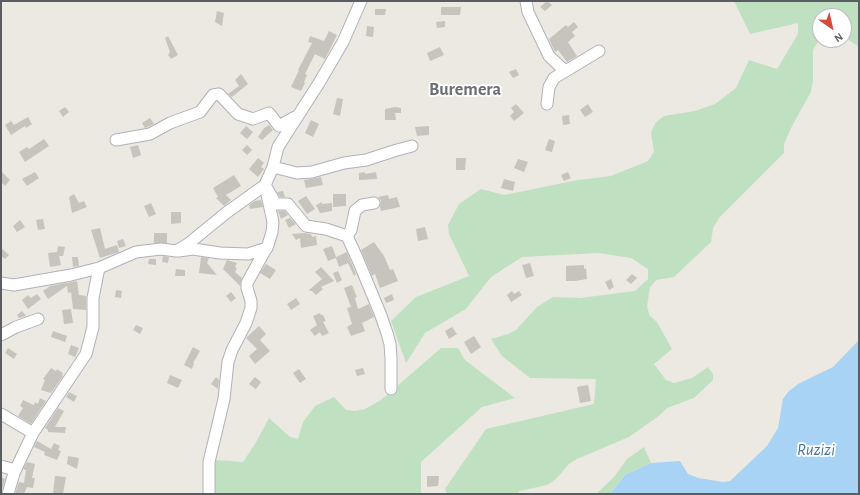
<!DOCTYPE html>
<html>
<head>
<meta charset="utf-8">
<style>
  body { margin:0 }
  #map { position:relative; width:860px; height:495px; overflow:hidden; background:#ebe9e2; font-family:"Alegreya Sans",sans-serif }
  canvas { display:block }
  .frame { position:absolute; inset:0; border:2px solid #5a5d61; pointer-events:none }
  .north { position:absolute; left:812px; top:8px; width:40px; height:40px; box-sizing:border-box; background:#fff; border:1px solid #bdbec0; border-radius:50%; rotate:146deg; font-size:11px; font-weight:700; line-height:16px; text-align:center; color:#5a5d61 }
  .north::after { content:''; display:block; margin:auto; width:14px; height:18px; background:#d64a3d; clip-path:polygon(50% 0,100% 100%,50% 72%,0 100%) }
</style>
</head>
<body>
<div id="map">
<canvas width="860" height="495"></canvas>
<div class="frame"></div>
<div class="north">N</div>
</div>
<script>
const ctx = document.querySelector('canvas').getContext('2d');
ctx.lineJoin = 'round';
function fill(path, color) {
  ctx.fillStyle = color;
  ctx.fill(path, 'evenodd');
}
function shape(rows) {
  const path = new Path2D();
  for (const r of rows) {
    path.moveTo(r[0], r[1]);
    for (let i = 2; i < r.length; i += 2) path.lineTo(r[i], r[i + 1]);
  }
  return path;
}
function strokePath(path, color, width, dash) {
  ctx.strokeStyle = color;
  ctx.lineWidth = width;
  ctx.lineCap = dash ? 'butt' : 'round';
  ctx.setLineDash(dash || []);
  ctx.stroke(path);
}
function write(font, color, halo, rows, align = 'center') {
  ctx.font = font + ' "Alegreya Sans",sans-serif';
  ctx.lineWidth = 3.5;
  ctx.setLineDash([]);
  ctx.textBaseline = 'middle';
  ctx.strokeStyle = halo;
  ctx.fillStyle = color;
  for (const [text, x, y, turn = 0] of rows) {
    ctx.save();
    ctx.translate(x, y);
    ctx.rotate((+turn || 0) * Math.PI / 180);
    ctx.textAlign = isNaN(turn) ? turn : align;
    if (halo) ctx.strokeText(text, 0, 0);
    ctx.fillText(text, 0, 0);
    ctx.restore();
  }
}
fill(shape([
  [734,1,859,1,859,47,844,37,844,16,820,16,820,40,822,40,818,42,813,50,813,80,811,92,792,126,784,144,784,153,719,218,713,228,711,242,674,277,656,280,650,287,647,307,650,316,657,322,672,349,654,364,666,380,674,383,692,378,708,367,713,374,713,380,694,398,667,408,660,415,629,437,577,459,569,464,556,479,547,485,520,491,517,494,447,494,445,489,486,429,594,404,596,379,530,378,502,356,491,339,508,334,516,330,537,307,553,297,580,298,635,291,648,279,648,269,631,258,599,253,522,257,491,277,466,309,425,333,406,363,391,321,416,297,469,276,449,234,448,225,459,204,481,189,504,195,578,180,611,176,648,161,654,152,651,132,656,122,664,116,695,111,715,104,736,88,749,60,777,69,798,34,798,23,750,34],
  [441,348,458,348,465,360,515,398,482,407,421,462,421,494,214,494,213,475,216,460,243,462,255,444,269,418,290,437,298,439,303,422,315,406,334,397,346,410,355,411,365,409,381,400],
  [644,447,651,463,625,475,610,494,596,494,614,477,627,459]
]), '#c0e1c1');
fill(shape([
  [859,340,859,494,610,494,625,475,651,463,680,461,688,474,698,478,723,482,730,481,767,446,778,428,783,399,788,392,798,384,833,367]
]), '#a8d3f5');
fill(shape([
  [547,1,552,5,545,11,540,7],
  [441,7,461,7,460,15,441,15],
  [375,9,386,9,385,15,375,15],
  [217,11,224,13,222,26,215,22],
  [445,21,445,27,437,28,436,22],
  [574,22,578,27,572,32,575,36,568,42,577,56,567,62,558,50,555,52,554,50,549,39,566,25,568,27],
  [367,26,374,27,373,37,366,36],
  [329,31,337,35,325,59,315,54,305,74,307,75,304,82,305,83,301,91,291,87,299,70,298,70,312,43,308,42,310,36,324,41],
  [168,36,178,55,171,59,168,55,170,52,165,38],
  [440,47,444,55,430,61,427,53],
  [516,69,519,75,513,78,509,72],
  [241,74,248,84,232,97,228,94,239,86,235,80],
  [337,98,343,99,340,116,333,114],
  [516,104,524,113,514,121,510,116,514,112,511,108],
  [588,104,593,112,585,117,580,110],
  [65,107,69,112,63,117,59,111],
  [395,107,401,108,401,113,395,113,396,120,385,120,385,109],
  [569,115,570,124,563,125,562,116],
  [28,117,32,124,26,128,25,126,11,135,5,125,11,121,14,125],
  [150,118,154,124,145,128,142,123],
  [311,120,319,124,313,137,305,133],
  [269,125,273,130,262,140,258,137,264,128],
  [246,126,253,132,247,139,240,133],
  [429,126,429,135,417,136,415,127],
  [44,139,49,146,25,162,19,152,27,147,29,149],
  [549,139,555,141,552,152,545,150],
  [138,145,141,155,133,158,130,147],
  [247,145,252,150,247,155,242,150],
  [258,158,264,163,261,167,264,169,258,177,249,169],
  [456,158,466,158,465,170,456,170],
  [518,159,528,162,524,172,514,168],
  [1,171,10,180,5,186,1,182],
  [35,172,39,178,27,186,22,179],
  [365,172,365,174,376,172,377,179,359,180,359,173],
  [568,172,571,178,564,181,561,175],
  [234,175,241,186,226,195,231,200,224,206,216,198,218,197,213,188],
  [321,177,323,185,306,188,304,180],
  [504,179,515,182,513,191,501,188],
  [283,191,285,197,280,197,277,192],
  [74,194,79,203,84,201,87,207,72,213,69,197],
  [333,194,346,194,346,206,333,207],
  [388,195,389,199,397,197,400,207,381,211,380,207,381,201,378,197],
  [306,196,315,209,307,214,298,201],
  [261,200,263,207,250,209,249,205,255,201],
  [322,202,322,204,332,203,332,211,320,213,316,205],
  [151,203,156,214,149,217,144,206],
  [278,211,285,211,288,215,281,219],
  [171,212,181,212,181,223,171,224],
  [290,218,296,224,289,228,285,220],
  [43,219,45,229,38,230,36,220],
  [20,220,25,227,17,232,13,226],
  [425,227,428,239,418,241,416,229],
  [100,228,105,249,117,245,119,252,100,258,91,230],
  [154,233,167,233,167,243,154,243],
  [304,233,311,234,312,237,316,236,317,245,301,248,300,238,296,240,292,234],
  [123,239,126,246,119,248,117,241],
  [374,242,384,256,390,270,393,269,398,281,380,288,375,274,372,276,361,250],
  [58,246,65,247,63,256,59,256,61,265,50,267,48,253,57,252],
  [332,246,336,257,347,252,356,274,354,276,348,263,339,267,336,258,328,261,323,249],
  [1,248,9,255,5,259,1,256],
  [163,256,169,257,168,263,162,262],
  [72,257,78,257,79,266,73,267],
  [201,257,209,258,207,263,217,275,199,273],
  [149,259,156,259,156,265,148,264],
  [227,260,237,263,235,267,237,268,235,272,242,278,240,286,223,269],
  [530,263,534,276,526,278,522,265],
  [266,264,276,270,270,279,260,273],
  [584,265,584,269,586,268,587,279,575,281,566,281,566,266],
  [321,267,334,281,321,287,323,289,316,295,312,291,310,291,309,290,322,279,315,272],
  [176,269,185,270,185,276,175,276],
  [338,271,342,280,337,283,333,273],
  [632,274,637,278,631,284,626,280],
  [611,279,614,287,609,290,605,282],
  [77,281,79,295,86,296,86,310,73,309,71,292,68,293,67,286,48,299,43,291,50,286],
  [352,285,357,297,355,298,358,309,369,304,374,317,362,323,365,331,351,336,347,327,352,324,347,308,351,307,344,288],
  [116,290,122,291,121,298,115,297],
  [512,291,514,294,519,291,522,295,511,302,507,295],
  [231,292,236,298,231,302,226,296],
  [37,294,41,299,28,309,22,300,28,295,31,298],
  [392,294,394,300,386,303,384,298],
  [296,298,300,304,291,310,287,304],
  [71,309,73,323,64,324,62,310],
  [22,311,26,316,19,318,17,315],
  [320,313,321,315,323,315,326,321,323,322,329,333,322,336,320,332,315,336,310,330,317,325,313,316],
  [136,325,143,328,140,334,133,330],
  [259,326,266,334,260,340,270,351,255,364,249,356,257,349,246,338],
  [452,327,457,334,449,339,445,331],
  [53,331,67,336,65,342,51,337],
  [474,336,481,347,471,354,464,342],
  [71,345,79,348,75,357,68,354],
  [193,347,200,351,193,363,194,363,192,369,184,365],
  [8,348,17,354,14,359,5,353],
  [51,368,56,371,57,369,63,373,62,375,63,376,51,393,41,390,45,380,43,379],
  [363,368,365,374,357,376,355,370],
  [299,369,306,379,300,383,293,373],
  [170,375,182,380,178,388,167,383],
  [216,377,219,380,218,389,211,384],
  [255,377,261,382,256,389,249,384],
  [588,385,591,401,580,403,577,387],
  [69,392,77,396,74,402,66,397],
  [40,398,46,401,31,424,18,416,23,408,20,406,23,400,34,405,35,402,38,404],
  [58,408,64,411,55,427,66,427,65,433,48,432,48,430,45,428],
  [37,441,51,449,54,443,60,446,58,450,61,451,57,460,44,455,45,452,34,447],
  [68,456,79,458,77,469,67,464],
  [27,462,35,464,32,478,35,478,33,488,27,487,24,494,15,494,19,482,24,483,26,470,23,469],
  [55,476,66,477,63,494,53,494],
  [427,476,439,476,438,486,427,487],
  [1,477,5,479,1,494]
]), '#c7c4be');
const minor = shape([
  [526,1,528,12,549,56,565,71],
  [547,104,549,87,554,78,599,51],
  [116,140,150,134,170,123,200,112,213,95,219,94,238,114,253,119,269,113,279,126,295,117],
  [273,167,297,173,312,172,344,163,366,160,397,150,412,146],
  [347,236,358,260,380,313,387,333,390,344,391,358,391,389],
  [179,251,193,249,220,253,248,254,267,248],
  [1,283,14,285,71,275,99,268,136,252,161,249,176,251,188,244,226,213,265,185,276,204,288,204,306,226,326,229,347,236,351,230,355,211,362,205,374,203],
  [1,335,16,327,38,319],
  [1,414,33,433],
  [1,466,15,470],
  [8,494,14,473,33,433,86,354,93,327,93,298,99,268],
  [209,494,209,462,224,399,228,362,232,350,246,323,251,308,251,301,247,288,247,283,268,245,272,232,273,222,265,185,273,167,278,147,319,83,343,42,361,1]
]);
strokePath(minor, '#afb2b6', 13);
strokePath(minor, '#fff', 11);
write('italic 17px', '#4875a5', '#fff', [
  ["Ruzizi",816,450]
]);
write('bold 18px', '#6b6f73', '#fff', [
  ["Buremera",465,90]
]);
</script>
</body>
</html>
